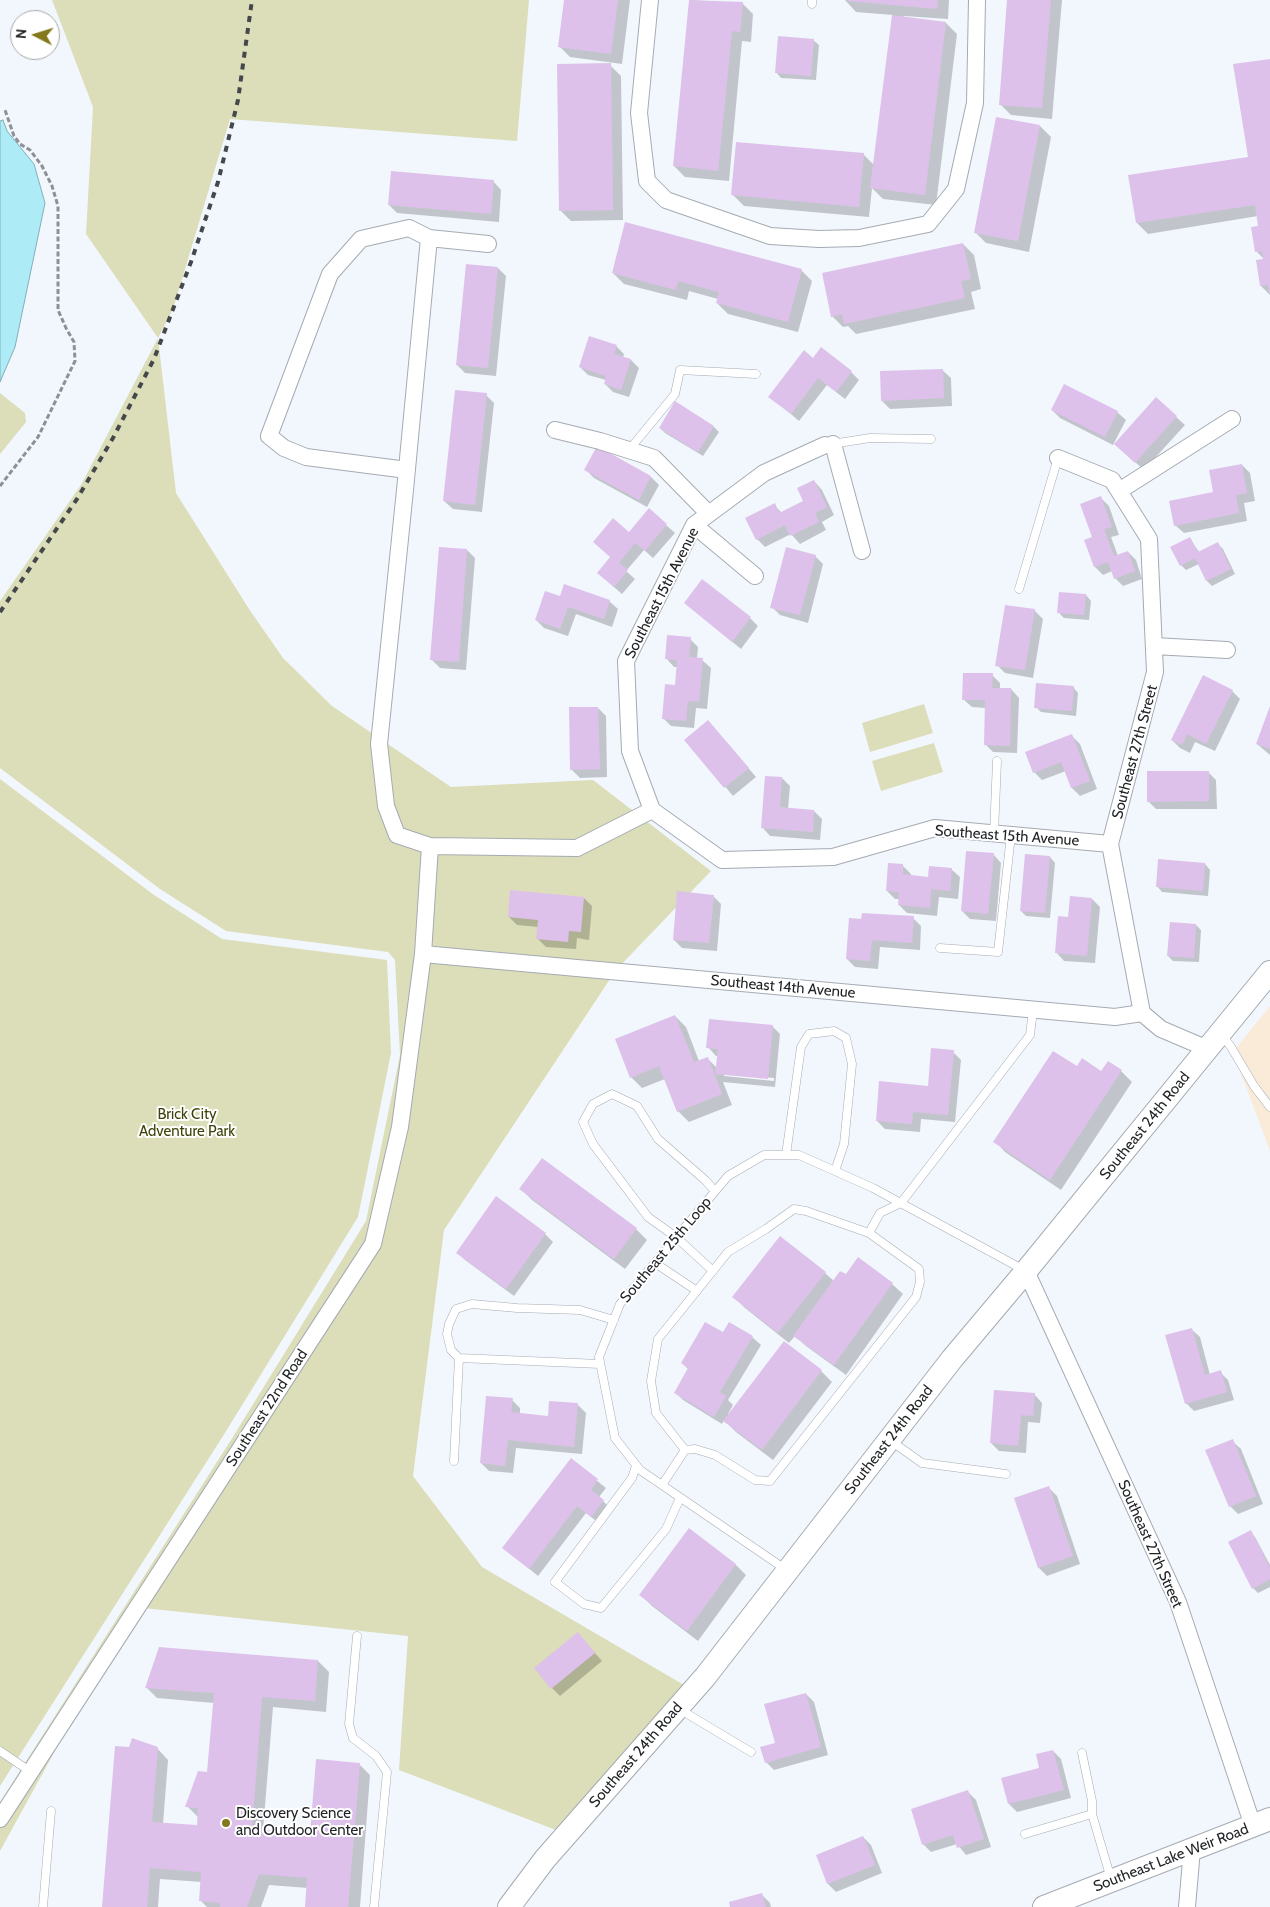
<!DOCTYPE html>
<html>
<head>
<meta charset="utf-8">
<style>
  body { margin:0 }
  #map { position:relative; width:1270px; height:1907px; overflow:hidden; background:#f2f7fe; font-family:Cabin,sans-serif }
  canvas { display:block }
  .north { position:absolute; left:10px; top:10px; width:50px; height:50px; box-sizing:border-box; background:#fff; border:1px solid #a5a7a7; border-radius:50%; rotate:275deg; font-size:14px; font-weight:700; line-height:20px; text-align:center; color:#1f2224 }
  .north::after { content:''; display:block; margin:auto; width:18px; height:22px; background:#85771b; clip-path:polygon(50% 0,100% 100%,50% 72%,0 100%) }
</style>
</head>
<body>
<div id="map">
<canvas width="1270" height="1907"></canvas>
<div class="north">N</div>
</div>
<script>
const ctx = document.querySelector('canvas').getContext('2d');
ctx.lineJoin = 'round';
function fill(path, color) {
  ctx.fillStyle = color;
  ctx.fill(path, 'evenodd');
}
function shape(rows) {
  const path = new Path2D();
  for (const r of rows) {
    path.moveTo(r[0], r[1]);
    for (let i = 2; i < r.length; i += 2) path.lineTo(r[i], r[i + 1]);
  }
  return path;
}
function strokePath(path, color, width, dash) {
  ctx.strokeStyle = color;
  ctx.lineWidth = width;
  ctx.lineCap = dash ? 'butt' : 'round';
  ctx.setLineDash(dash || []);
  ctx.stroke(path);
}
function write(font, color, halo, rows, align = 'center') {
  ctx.font = font + ' Cabin,sans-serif';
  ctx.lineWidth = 4;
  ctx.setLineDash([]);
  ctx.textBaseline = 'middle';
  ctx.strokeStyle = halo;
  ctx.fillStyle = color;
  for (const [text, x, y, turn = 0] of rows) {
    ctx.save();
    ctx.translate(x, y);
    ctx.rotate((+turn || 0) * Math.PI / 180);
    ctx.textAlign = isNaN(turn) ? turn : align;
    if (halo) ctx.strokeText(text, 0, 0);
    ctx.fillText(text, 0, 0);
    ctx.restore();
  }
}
fill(shape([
  [1270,1006,1270,1151,1233,1052]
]), '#faead8');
fill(shape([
  [52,0,529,0,517,141,230,119,173,309,158,338,176,493,249,609,283,658,332,706,451,787,593,780,711,871,616,970,444,1230,413,1476,482,1567,684,1685,556,1830,399,1770,408,1636,134,1607,0,1851,0,1802,231,1440,366,1221,400,1055,395,960,388,952,226,931,160,889,0,768,0,601,81,485,158,338,86,234,93,107],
  [0,393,25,413,26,422,0,454],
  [924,704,933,733,870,752,862,723],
  [934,743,943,772,881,791,872,761],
  [0,779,154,895,222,939,387,960,391,1053,358,1217,223,1436,0,1786]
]), '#dbdeb8');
const water = shape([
  [3,120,7,131,34,164,45,203,15,347,0,382,0,121,3,120]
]);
fill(water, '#adebf6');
strokePath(water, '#82afb7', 1);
fill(shape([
  [565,0,630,0,622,64,570,57,559,46],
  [691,0,743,4,753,14,751,42,742,41,729,181,685,177,674,166],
  [845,0,949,0,948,19,904,16,904,18,946,23,957,34,936,205,883,199,872,188,869,217,744,206,733,195,863,154,874,165,893,15,856,12],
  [1009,0,1062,0,1052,119,1011,115,1000,104],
  [813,40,819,45,816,80,781,78,776,72],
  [1270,60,1270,295,1261,286,1265,260,1256,251,1260,227,1258,216,1148,234,1137,223,1130,176,1249,158],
  [610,65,621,76,623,220,571,221,560,210],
  [1040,126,1051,137,1029,252,986,243,975,232],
  [493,181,501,190,499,222,397,213,389,205],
  [963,244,974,255,981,289,971,292,975,309,856,334,848,326,843,327,832,316],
  [498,268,506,276,496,376,465,373,457,365],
  [801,270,812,281,798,332,728,314,717,303,718,299,689,291,687,300,624,284,613,273],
  [616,346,624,354,623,358,631,360,639,368,629,397,613,392,605,384,606,380,588,375,580,367],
  [813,359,851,372,859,380,845,399,827,385,799,421,770,396],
  [942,370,951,378,952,406,890,409,882,401],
  [486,395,494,403,482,512,453,509,444,501],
  [1156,399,1185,425,1144,470,1124,452],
  [1052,410,1117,412,1126,420,1113,445,1060,418],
  [714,427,719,432,703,456,665,433,660,428],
  [1242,465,1250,473,1255,501,1244,503,1247,521,1184,533,1175,525,1214,493],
  [586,470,651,477,659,485,647,507,594,478],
  [814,481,822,490,834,515,822,522,826,530,800,544,791,534,765,547,757,539,774,505,782,513,805,501],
  [1101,498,1109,506,1119,535,1111,537,1118,556,1128,552,1136,560,1142,579,1123,586,1115,578,1112,571,1103,575,1095,567,1093,538],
  [649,510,675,533,653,558,644,550,626,571,635,579,622,594,607,581,629,534],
  [1189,538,1200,553,1218,544,1223,549,1235,574,1212,586,1207,581,1199,564,1186,570,1181,565],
  [467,550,475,558,466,670,440,668,432,660],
  [815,556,823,564,808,623,780,615,772,607],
  [1086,595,1091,601,1089,620,1064,618,1059,613],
  [560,597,609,601,618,609,612,627,576,614,568,636,544,628,536,620],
  [685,603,750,618,758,626,741,649],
  [1034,610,1043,619,1033,678,1005,673,997,665],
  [690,639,698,647,697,659,702,660,711,668,707,709,696,708,694,728,671,726,663,718,676,686,678,667,674,667,666,658],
  [992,675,1000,683,1000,689,1011,689,1019,698,1017,753,993,752,985,744,986,708,972,707,963,699],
  [1073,687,1078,693,1076,716,1041,712,1036,707],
  [1232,691,1240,699,1215,751,1195,742,1190,753,1180,748,1172,740],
  [598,708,606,716,607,777,580,778,572,770],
  [1270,709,1270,755,1257,744],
  [708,721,756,777,733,796,686,740],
  [1072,736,1080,744,1097,789,1080,796,1072,788,1066,771,1042,780,1034,772],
  [1208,772,1216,780,1217,809,1156,809,1148,801],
  [782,778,790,786,788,809,814,811,822,819,820,840,770,836,762,827],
  [993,854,1001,863,996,921,970,919,962,911],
  [1050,857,1055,863,1050,918,1026,916,1021,911],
  [1205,864,1210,870,1208,896,1162,892,1157,886],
  [903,866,911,874,911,876,929,878,951,869,960,877,958,899,939,897,937,916,907,913,899,905,900,899,895,899,887,891],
  [713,896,721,904,717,951,682,948,674,940],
  [584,898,592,906,589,940,577,938,576,949,546,947,538,939,539,927,517,925,509,917],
  [1092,899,1100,907,1095,963,1064,961,1056,952,1069,918],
  [913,918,921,926,920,950,880,947,878,969,855,967,847,959,850,919],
  [1171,924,1196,925,1201,930,1199,962,1173,961,1168,956],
  [675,1016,686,1027,699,1061,707,1058,717,1068,718,1056,716,1056,708,1047,772,1026,780,1034,775,1087,723,1082,732,1105,689,1122,678,1111,665,1079,642,1088,631,1077],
  [724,1074,774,1078,774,1081,724,1076],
  [953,1052,961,1060,955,1122,921,1119,920,1132,885,1129,877,1121,929,1087],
  [1108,1063,1121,1071,1132,1082,1061,1190,1005,1152,995,1141,1101,1072],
  [521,1189,636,1229,647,1240,625,1269,532,1200],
  [545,1234,553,1242,514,1296,465,1260,457,1252],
  [825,1273,834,1281,846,1276,892,1284,903,1294,846,1375,806,1346,795,1336,789,1343,745,1308,734,1297],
  [729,1323,752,1337,761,1345,728,1400,733,1405,728,1414,730,1415,784,1343,821,1371,832,1382,773,1460,736,1432,724,1420,722,1424,683,1400,675,1392,689,1370,682,1363,723,1334],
  [1191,1329,1200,1337,1210,1375,1220,1372,1228,1380,1234,1400,1194,1411,1186,1403],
  [1034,1394,1042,1403,1040,1423,1028,1422,1026,1453,999,1451,991,1443],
  [512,1400,520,1408,520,1414,549,1417,578,1405,586,1413,582,1454,516,1448,513,1473,489,1471,481,1463],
  [1232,1441,1241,1449,1263,1504,1238,1514,1230,1506],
  [571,1460,606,1488,599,1497,611,1509,600,1524,586,1513,538,1576,504,1548],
  [1049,1488,1057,1496,1080,1564,1047,1576,1039,1568],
  [689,1530,736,1565,746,1575,698,1641,652,1606,641,1595],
  [1250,1532,1255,1537,1270,1565,1270,1587,1258,1593,1253,1588],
  [578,1634,602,1661,560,1696,552,1688],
  [318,1661,329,1672,326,1712,273,1707,263,1831,312,1835,359,1764,370,1775,360,1907,306,1907,308,1888,269,1885,261,1907,207,1907,201,1901,202,1882,160,1879,158,1907,104,1907,157,1748,168,1760,163,1824,198,1827,198,1817,187,1806,208,1774,214,1703,157,1698,146,1687],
  [806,1694,814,1702,828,1755,774,1770,766,1762],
  [1053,1751,1061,1759,1071,1798,1017,1812,1009,1804,1003,1779,1041,1769],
  [968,1792,976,1800,991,1847,966,1855,957,1844,931,1852,923,1844],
  [863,1837,871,1845,882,1873,836,1892,828,1884,817,1855],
  [762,1895,770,1903,771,1907,731,1907]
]), '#0003');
fill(shape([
  [564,0,618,0,611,54,558,47],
  [689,0,743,2,740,32,732,31,718,171,673,166],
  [848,0,938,0,937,9,848,1],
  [1007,0,1051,0,1042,108,999,105],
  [892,15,946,22,925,195,870,188],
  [778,36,814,39,811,76,775,73],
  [1270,59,1270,293,1269,293,1268,285,1260,286,1256,260,1263,259,1262,251,1255,252,1251,227,1258,226,1255,205,1136,223,1128,175,1248,157,1233,64],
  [611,63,613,210,559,211,557,64],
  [996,117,1040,125,1018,241,974,233],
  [736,142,864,153,859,207,731,195],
  [391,171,494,180,491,214,388,205],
  [625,222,802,269,788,322,716,303,719,292,678,281,676,290,612,273],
  [963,243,971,279,961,281,965,298,844,324,842,314,831,317,822,273],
  [466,264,498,267,488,368,456,365],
  [589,336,617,345,614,354,631,359,621,390,604,384,606,376,579,367],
  [821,347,852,371,836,392,818,378,791,414,768,397,804,350,813,358],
  [943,369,944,398,881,401,880,371],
  [1064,384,1118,411,1105,437,1051,410],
  [455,390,487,393,475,505,443,501],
  [1156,397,1177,416,1135,463,1114,444],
  [675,401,714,426,698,452,659,428],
  [597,446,651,476,639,500,584,470],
  [1242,464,1247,493,1236,495,1239,513,1174,526,1169,501,1213,492,1209,470],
  [814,480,827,507,815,513,819,522,790,536,785,525,756,540,745,518,775,503,779,513,803,501,797,488],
  [1101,496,1112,527,1104,529,1114,556,1128,551,1135,571,1114,579,1108,562,1094,567,1084,540,1092,537,1080,504],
  [649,508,667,524,645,551,635,543,619,563,628,570,614,587,597,573,610,557,593,542,613,518,629,532],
  [1190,537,1198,552,1218,542,1231,569,1206,581,1195,558,1180,566,1170,547],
  [439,547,467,549,459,662,430,660],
  [786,547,816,555,800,615,770,608],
  [702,579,751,617,732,642,684,603],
  [564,584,610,600,604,619,568,607,560,629,535,620,545,591,560,596],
  [1059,592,1086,594,1084,615,1057,613],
  [1005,605,1035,609,1025,670,995,666],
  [667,635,691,637,689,657,703,658,699,702,688,701,686,721,662,719,665,684,675,685,677,660,665,659],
  [963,673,993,673,992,688,1011,688,1010,746,984,745,985,700,962,700],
  [1203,675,1233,690,1206,744,1187,734,1182,745,1171,740],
  [1036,683,1074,686,1072,711,1034,708],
  [1270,706,1270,749,1256,744],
  [569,707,598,707,600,769,570,770],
  [708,720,749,768,724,788,684,740],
  [1072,734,1090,781,1071,788,1061,762,1033,773,1025,752],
  [1147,771,1209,771,1209,801,1147,802],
  [765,776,782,777,780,807,814,810,813,832,761,828],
  [966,851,994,853,988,914,961,911],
  [1025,854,1050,856,1045,913,1020,911],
  [1158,859,1205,863,1203,891,1156,887],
  [888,863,903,864,903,874,928,877,929,866,952,868,950,891,931,889,930,908,898,905,899,892,886,891],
  [510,890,584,897,581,932,569,931,568,942,536,939,538,920,508,917],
  [677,891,714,895,709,943,673,940],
  [1070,896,1092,898,1087,956,1055,953,1058,916,1068,917],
  [862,913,914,916,912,943,872,940,870,961,846,959,849,918,861,919],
  [1170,922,1196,924,1194,958,1167,956],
  [675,1015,694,1062,708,1057,722,1094,677,1112,659,1066,630,1078,615,1039],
  [709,1019,773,1025,768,1079,715,1074,718,1049,706,1048],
  [931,1048,954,1050,948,1115,913,1112,912,1124,876,1121,879,1081,928,1086],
  [1053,1051,1077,1066,1082,1058,1101,1071,1108,1061,1122,1070,1050,1180,993,1142],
  [542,1158,637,1228,614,1259,519,1189],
  [496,1196,546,1233,506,1289,456,1253],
  [780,1236,826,1272,778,1333,732,1297],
  [858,1257,893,1283,834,1365,793,1336,840,1271,846,1274],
  [705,1322,723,1332,729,1322,753,1336,720,1392,726,1396,714,1417,674,1393,688,1368,681,1363],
  [1192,1328,1205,1375,1221,1370,1227,1392,1185,1404,1165,1335],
  [784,1341,822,1370,762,1450,723,1421],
  [994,1390,1035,1393,1033,1416,1021,1415,1018,1446,990,1443],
  [486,1396,513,1398,511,1412,548,1416,549,1401,578,1403,574,1447,508,1440,505,1466,480,1463],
  [1233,1439,1256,1496,1229,1507,1205,1450],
  [571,1458,598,1479,591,1490,604,1500,591,1517,577,1506,529,1569,502,1548],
  [1049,1486,1073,1556,1038,1568,1014,1498],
  [689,1528,736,1564,687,1631,639,1595],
  [1251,1530,1270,1568,1270,1579,1252,1589,1228,1542],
  [578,1632,595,1653,551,1689,534,1668],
  [159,1647,318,1660,315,1701,262,1697,252,1829,310,1834,316,1759,360,1763,348,1907,305,1907,307,1878,259,1874,247,1907,220,1907,220,1903,199,1901,201,1872,150,1868,147,1907,102,1907,115,1746,129,1747,132,1738,158,1747,152,1822,197,1825,198,1808,185,1807,198,1771,207,1772,214,1693,145,1688],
  [806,1693,821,1747,765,1763,760,1747,775,1743,764,1704],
  [1053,1750,1064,1790,1008,1804,1001,1778,1039,1768,1036,1754],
  [968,1790,984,1839,957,1848,953,1835,922,1845,911,1809],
  [863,1836,875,1865,827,1884,816,1855],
  [762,1893,766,1907,730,1907,729,1902]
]), '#ddc1ea');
const lane = shape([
  [812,4,812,0],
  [832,444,870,438,931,439],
  [629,450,675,394,680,370,756,374],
  [1019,589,1058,458],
  [994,833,997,761],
  [940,948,998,952,1011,835],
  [1222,1035,1231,1047,1254,1086,1270,1107],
  [786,1155,801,1047,809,1034,834,1031,846,1038,852,1064,844,1144,835,1171],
  [655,1263,697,1291],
  [713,1271,676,1237,648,1217,593,1144,583,1122,593,1104,612,1094,637,1106,658,1139,705,1180,715,1191],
  [459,1358,451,1350,447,1334,449,1324,456,1309,472,1304,517,1308,580,1310,614,1320],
  [891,1441,922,1463,1006,1474],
  [685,1450,695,1449,715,1455,755,1480,770,1481,916,1297,920,1282,919,1269,869,1233],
  [454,1461,459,1358,600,1364],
  [636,1466,632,1478,555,1582,584,1604,601,1608,666,1529,680,1498],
  [662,1485,685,1450,656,1413,651,1381,658,1339,728,1252,766,1229,794,1209,806,1211,869,1233,880,1213,901,1203,1030,1035,1033,1010],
  [785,1569,640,1470,615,1438,599,1357,620,1304,728,1176,764,1155,799,1155,835,1171,873,1188,1024,1270],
  [357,1636,349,1724,353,1738,376,1756,387,1772,374,1907],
  [679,1709,751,1752],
  [0,1751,31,1772],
  [1082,1753,1092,1801,1092,1814],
  [1025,1834,1092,1814,1111,1879],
  [43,1907,51,1811]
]);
const street = shape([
  [650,0,639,113,647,181,666,200,770,236,819,239,859,238,928,224,956,189,975,103,977,0],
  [429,238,488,244],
  [555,430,600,441,654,458,709,514],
  [833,444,862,551],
  [825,445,764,473,694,525,626,661,630,751,652,810,722,860,833,857,935,828,1110,844],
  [1058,458,1112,480,1149,539,1155,672,1110,844,1142,1013,1161,1029,1208,1049],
  [407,470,306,457,284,448,269,436,330,274,361,239,409,228,429,238,405,490,379,744,386,806,397,835,430,846],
  [1119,491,1232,419],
  [694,525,755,576],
  [1154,646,1227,650],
  [423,954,1115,1017,1142,1013],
  [1026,1271,1178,1602,1253,1826],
  [0,1819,373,1244,400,1127,423,954,430,846,577,848,652,810],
  [1187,1907,1192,1849]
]);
const secondary = shape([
  [509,1907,545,1859,705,1677,952,1359,1026,1271,1270,972],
  [1044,1907,1270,1819]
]);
strokePath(lane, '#a5abb2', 9);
strokePath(street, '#a5abb2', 18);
strokePath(secondary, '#a5abb2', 24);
strokePath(shape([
  [0,486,38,437,75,361,74,342,66,328,58,310,58,206,52,186,42,166,30,150,20,144,14,136,5,110]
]), '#8d9196', 3, [5, 2.5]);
strokePath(lane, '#fff', 8);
strokePath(street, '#fff', 16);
strokePath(secondary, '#fff', 22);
strokePath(shape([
  [0,612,77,499,113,438,154,359,191,262,218,182,238,100,252,0]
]), '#45484b', 4, [6, 6]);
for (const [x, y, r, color] of [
  [226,1823,5,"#85771b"]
]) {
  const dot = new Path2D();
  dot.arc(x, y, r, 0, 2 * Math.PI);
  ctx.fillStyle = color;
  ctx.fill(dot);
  strokePath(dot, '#fff', 2);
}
write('15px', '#1f2224', '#fff', [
  ["Southeast 15th Avenue",662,593,-63],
  ["Southeast 27th Street",1135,752,-75],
  ["Southeast 15th Avenue",1007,836,4],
  ["Southeast 14th Avenue",783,987,5],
  ["Southeast 24th Road",1145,1126,-51],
  ["Southeast 25th Loop",666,1250,-50],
  ["Southeast 22nd Road",267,1408,-57],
  ["Southeast 24th Road",889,1440,-52],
  ["Southeast 27th Street",1150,1544,66],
  ["Southeast 24th Road",636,1755,-49],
  ["Southeast Lake Weir Road",1171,1858,-21]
]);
write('15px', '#3f4208', '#fff', [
  ["Brick City",187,1115],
  ["Adventure Park",187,1132]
]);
write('15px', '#1f2224', '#fff', [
  ["Discovery Science",236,1814],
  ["and Outdoor Center",236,1831]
], 'left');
</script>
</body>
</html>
